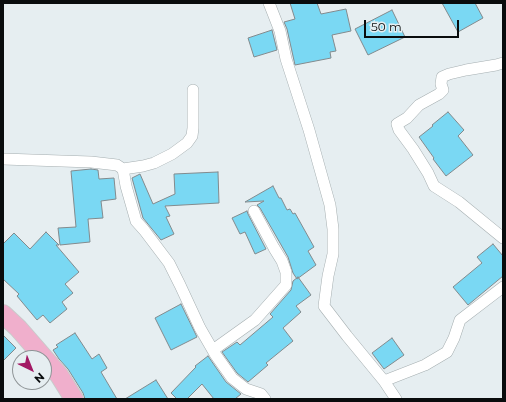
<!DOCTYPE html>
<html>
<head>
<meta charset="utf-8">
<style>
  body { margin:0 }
  #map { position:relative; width:506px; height:402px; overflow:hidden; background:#e6eef1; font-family:Montserrat,sans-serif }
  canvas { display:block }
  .frame { position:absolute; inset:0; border:4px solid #090c0d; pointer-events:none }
  .north { position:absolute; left:12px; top:350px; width:40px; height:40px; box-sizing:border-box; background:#e6eef1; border:1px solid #8e9496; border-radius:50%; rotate:137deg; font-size:11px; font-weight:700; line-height:16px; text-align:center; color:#090c0d }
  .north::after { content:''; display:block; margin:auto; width:14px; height:18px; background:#a21964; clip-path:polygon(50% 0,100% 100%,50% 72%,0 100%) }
  .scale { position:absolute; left:364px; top:20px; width:95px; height:18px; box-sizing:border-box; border:2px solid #090c0d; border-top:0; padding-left:5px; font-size:12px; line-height:14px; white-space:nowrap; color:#090c0d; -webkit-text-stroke:3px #e6eef1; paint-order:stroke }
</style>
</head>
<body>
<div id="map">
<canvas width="506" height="402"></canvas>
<div class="frame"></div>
<div class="north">N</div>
<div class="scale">50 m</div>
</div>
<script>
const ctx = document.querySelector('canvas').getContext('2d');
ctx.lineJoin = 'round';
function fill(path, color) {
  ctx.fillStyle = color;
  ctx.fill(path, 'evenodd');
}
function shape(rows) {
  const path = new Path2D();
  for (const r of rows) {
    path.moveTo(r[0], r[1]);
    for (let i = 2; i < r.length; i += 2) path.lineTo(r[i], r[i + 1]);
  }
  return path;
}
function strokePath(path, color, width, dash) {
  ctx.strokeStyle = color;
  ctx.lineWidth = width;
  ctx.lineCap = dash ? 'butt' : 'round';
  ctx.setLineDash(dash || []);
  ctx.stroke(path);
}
const building = shape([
  [290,3,317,3,321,14,346,9,351,31,332,35,336,51,330,52,331,58,295,65,287,29,284,22,295,19,290,3],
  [442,3,475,3,483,18,458,32,442,3],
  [392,10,405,37,368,55,355,29,392,10],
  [272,30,277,50,254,57,248,38,272,30],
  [448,112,464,130,458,136,473,155,446,176,433,159,434,158,419,137,433,126,432,125,448,112],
  [91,169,98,170,99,179,114,178,116,199,101,201,103,218,88,219,90,242,60,245,58,228,76,227,71,171,91,169],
  [218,172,219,203,165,206,170,216,166,217,174,234,161,240,143,218,132,178,140,174,153,204,175,194,174,174,218,172],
  [273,186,279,198,281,198,287,210,290,209,293,214,295,213,314,247,308,251,316,265,297,279,293,273,288,257,260,208,257,205,264,201,245,202,273,186],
  [247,211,248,214,266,249,255,254,245,232,240,234,232,218,247,211],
  [46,232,59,245,56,245,79,272,65,284,73,293,62,302,67,309,50,323,43,315,37,320,17,296,19,294,3,279,3,244,14,233,30,249,46,232],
  [493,244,503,256,503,276,468,305,453,287,482,263,477,257,493,244],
  [298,277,311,295,296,306,301,312,283,328,293,341,266,363,268,365,248,382,237,373,222,352,237,342,240,345,273,317,270,314,291,290,293,281,298,277],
  [181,304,197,337,171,350,155,318,181,304],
  [75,333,92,359,99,354,107,368,101,372,117,399,85,399,83,393,68,369,59,359,53,350,58,347,56,345,75,333],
  [3,335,16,348,3,361,3,335],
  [392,338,404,355,384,369,372,353,392,338],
  [208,356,226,382,241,394,235,399,214,399,202,384,187,399,177,399,171,393,196,367,195,366,208,356],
  [156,380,168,399,125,399,156,380]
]);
fill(building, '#7ad8f3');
strokePath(building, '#828a8d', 1);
const street = shape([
  [269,3,280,31,286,59,309,130,330,205,333,229,333,254,328,276,324,306,347,336,384,381,425,365,447,352,454,338,460,320,503,287],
  [503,63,496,65,466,70,449,74,442,77,441,84,443,90,439,94,419,105,407,118,397,124,399,130,413,149,428,173,434,186,459,202,503,238],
  [3,159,91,162,117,165,123,169,126,186,136,221,144,230,169,263,180,285,200,328,215,354,232,378,246,389,261,394,265,399],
  [123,169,143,166,154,163,172,154,187,143,192,136,193,128,193,90],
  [213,350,255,320,286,285,286,272,282,261,274,248,254,211],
  [384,381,396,399]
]);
const primary = shape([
  [3,314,18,328,59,375,74,399]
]);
strokePath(street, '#a5aeb0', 12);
strokePath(primary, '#c9caca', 20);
strokePath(street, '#fff', 11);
strokePath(primary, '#f0afcc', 18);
</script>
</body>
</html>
